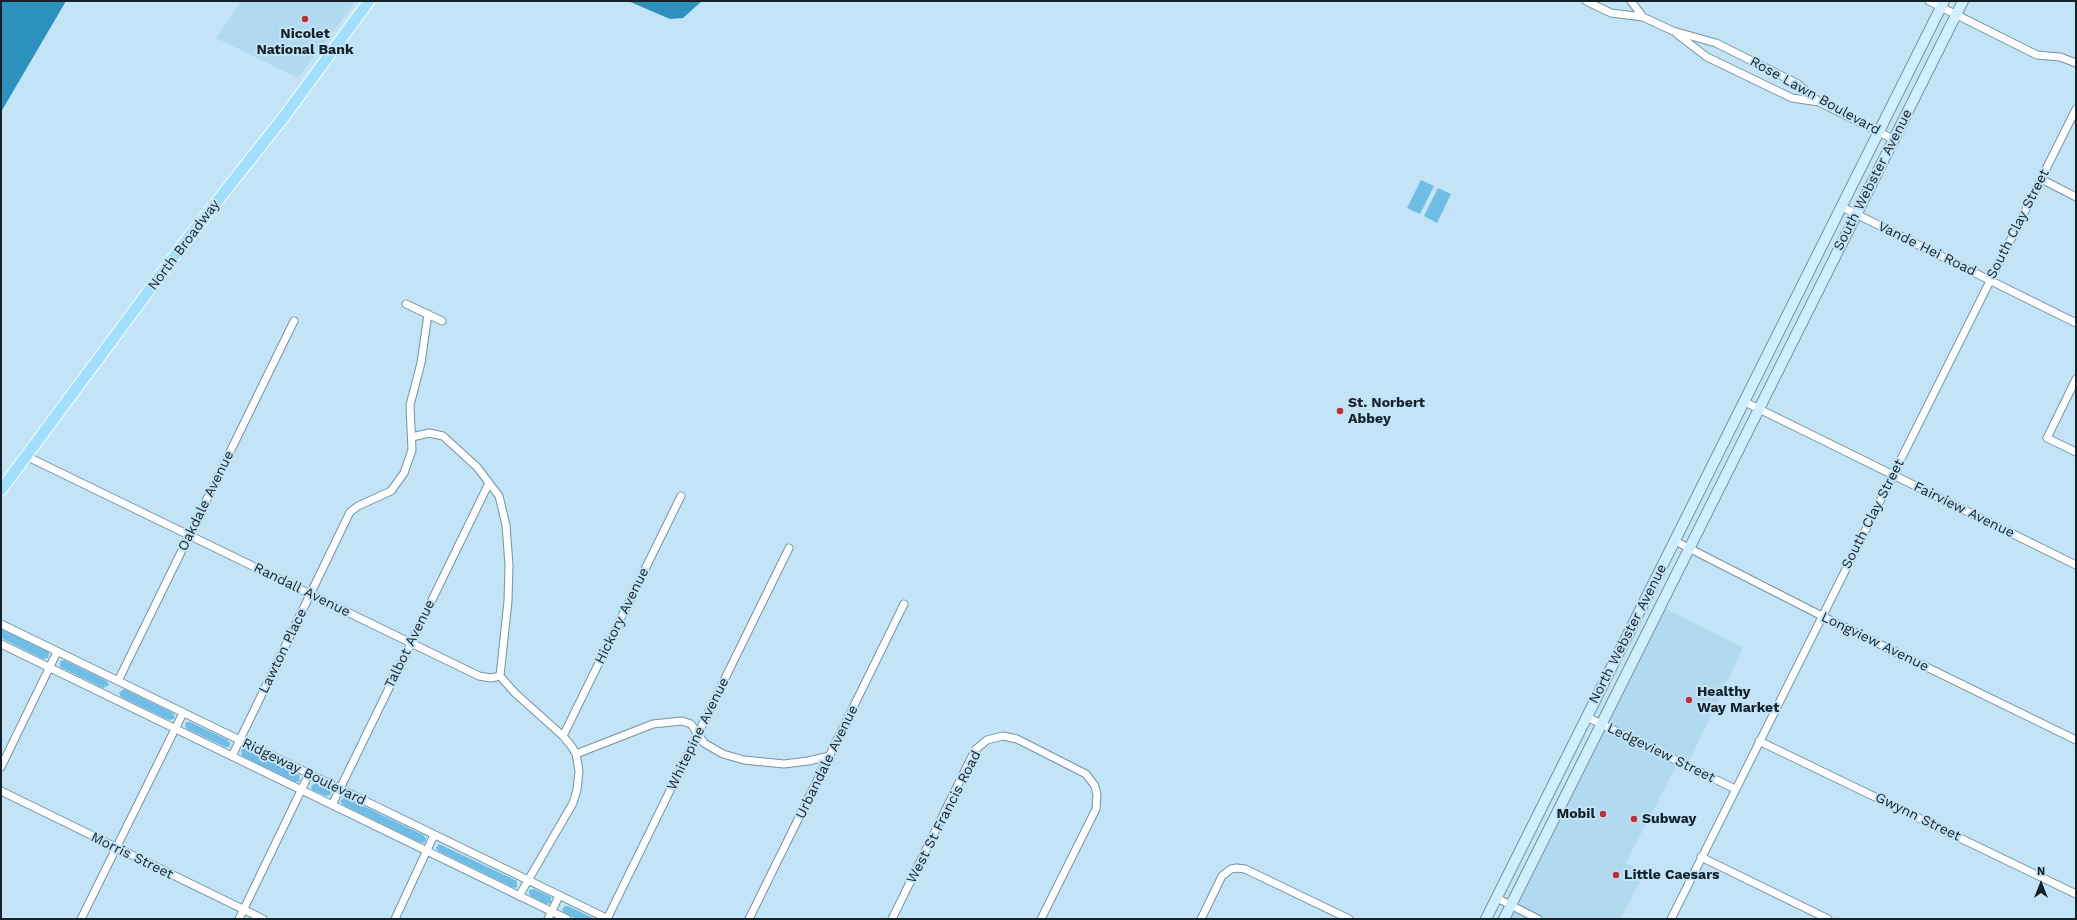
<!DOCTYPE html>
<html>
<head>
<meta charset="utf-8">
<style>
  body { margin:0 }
  #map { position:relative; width:2077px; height:920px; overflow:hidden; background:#c3e4f7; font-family:"Work Sans",sans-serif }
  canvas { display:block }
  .frame { position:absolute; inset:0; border:2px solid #152128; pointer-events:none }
  .north { position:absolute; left:2021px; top:864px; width:40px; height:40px; -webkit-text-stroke:3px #c3e4f7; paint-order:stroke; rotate:0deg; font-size:11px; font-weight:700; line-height:16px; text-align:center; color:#152128 }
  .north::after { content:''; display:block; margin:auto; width:14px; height:18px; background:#152128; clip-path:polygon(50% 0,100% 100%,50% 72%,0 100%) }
</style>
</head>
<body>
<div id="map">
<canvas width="2077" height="920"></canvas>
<div class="frame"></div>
<div class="north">N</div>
</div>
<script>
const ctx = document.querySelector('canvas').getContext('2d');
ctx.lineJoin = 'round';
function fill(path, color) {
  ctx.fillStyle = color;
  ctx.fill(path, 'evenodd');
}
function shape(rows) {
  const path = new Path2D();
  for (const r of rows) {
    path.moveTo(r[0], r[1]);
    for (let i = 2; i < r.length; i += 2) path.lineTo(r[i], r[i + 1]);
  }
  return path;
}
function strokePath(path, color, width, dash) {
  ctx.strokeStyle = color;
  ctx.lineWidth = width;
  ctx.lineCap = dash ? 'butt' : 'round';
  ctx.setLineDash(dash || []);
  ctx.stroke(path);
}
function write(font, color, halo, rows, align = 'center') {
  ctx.font = font + ' "Work Sans",sans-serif';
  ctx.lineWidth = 4;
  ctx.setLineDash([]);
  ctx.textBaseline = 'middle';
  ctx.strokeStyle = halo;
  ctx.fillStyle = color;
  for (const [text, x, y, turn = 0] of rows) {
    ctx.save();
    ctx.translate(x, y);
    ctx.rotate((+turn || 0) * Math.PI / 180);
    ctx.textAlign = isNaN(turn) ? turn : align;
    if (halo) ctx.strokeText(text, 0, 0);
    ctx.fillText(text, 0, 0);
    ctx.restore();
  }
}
fill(shape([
  [242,1,356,1,298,78,216,38],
  [1655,603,1743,648,1687,766,1678,762,1626,863,1645,872,1621,919,1497,919]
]), '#b1d9f0');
fill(shape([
  [1421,180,1434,186,1420,214,1407,208],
  [1438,188,1451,194,1437,223,1424,216],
  [1,629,47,651,49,653,48,658,43,659,1,638],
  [64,660,107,681,109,685,103,688,60,667,60,661],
  [124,689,173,713,175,717,174,719,169,720,121,697,119,693],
  [186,722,190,722,228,740,230,744,229,747,225,747,187,729,185,726],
  [245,748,299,775,300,781,295,782,242,756,241,750],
  [315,782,329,789,331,793,330,795,326,796,312,790,311,787],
  [345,797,423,835,426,838,425,842,421,843,343,805,340,801],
  [439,844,517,881,517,887,514,888,438,851,436,848],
  [534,889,551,897,551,903,546,904,529,895,529,890],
  [565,906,568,906,595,919,576,919,563,912,562,910]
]), '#6fbce4');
fill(shape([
  [1,1,66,1,1,112],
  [628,1,702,1,683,18,670,19]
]), '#2d91be');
const minor = shape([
  [1586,1,1611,13,1643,17],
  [1631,1,1643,17,1673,31,1716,43,1798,84,1819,102,1893,139],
  [1929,1,2037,55,2060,57,2076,63],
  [1677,34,1707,57,1792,98,1819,102],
  [2041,179,2076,197],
  [1842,207,2076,323],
  [406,304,442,321],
  [2076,379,2047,438,2076,452],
  [1745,402,2076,565],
  [412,437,429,433,443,436,477,467,499,496,506,525,509,565,508,601,500,676],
  [26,456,479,676,491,678,500,676,515,693,563,736,572,747,576,754,579,771,577,790,573,803,519,896],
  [1675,541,1822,616,2076,740],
  [1,624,608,919],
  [1,644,567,919],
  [118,681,294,321],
  [1587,717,1735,789],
  [563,736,681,496],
  [1759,741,2076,894],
  [576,754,653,724,682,721,691,724,704,743,723,754,744,760,784,764,808,761,830,756],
  [232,756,350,512,358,506,391,491,404,473,412,450,410,405,421,363,428,314],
  [1,767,57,652],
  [1,791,263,919],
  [332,805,489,483],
  [1701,857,1828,919],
  [1497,898,1538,919],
  [81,919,183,713],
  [239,919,309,774],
  [395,919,434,835],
  [548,919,559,896],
  [607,919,789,548],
  [749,919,904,604],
  [892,919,975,750,987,740,1003,736,1017,739,1086,774,1095,786,1097,795,1096,809,1041,919],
  [1201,919,1222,876,1231,869,1237,868,1245,869,1349,919],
  [1671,919,2076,109]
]);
const secondary = shape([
  [1486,919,1944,1],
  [1504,919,1963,1]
]);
const primary = shape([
  [1,490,182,246,286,114,369,1]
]);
strokePath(minor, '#7493a4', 9);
strokePath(secondary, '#7493a4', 12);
strokePath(primary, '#fff', 13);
strokePath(minor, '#fff', 7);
strokePath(secondary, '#d0effe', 10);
strokePath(primary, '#a1dffd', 11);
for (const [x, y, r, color] of [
  [305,19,4,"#be2e38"],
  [1340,411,4,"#be2e38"],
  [1689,700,4,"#be2e38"],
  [1603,814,4,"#be2e38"],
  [1634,819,4,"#be2e38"],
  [1616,875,4,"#be2e38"]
]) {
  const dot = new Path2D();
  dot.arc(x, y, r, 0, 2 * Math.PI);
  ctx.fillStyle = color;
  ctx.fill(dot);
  strokePath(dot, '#c3e4f7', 1.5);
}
write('bold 14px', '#152128', '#c3e4f7', [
  ["Nicolet",305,34,"center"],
  ["National Bank",305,50,"center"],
  ["St. Norbert",1348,403],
  ["Abbey",1348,419],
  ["Healthy",1697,692],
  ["Way Market",1697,708],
  ["Mobil",1595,814,"right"],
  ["Subway",1642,819],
  ["Little Caesars",1624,875]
], 'left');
write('14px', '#152128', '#c3e4f7', [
  ["Rose Lawn Boulevard",1815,96,29],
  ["South Webster Avenue",1873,180,-63],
  ["South Clay Street",2018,224,-63],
  ["North Broadway",184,245,-53],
  ["Vande Hei Road",1927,249,26],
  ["Oakdale Avenue",206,501,-64],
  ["Fairview Avenue",1964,510,26],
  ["South Clay Street",1873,514,-63],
  ["Randall Avenue",302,590,26],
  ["Hickory Avenue",622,616,-64],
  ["North Webster Avenue",1628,634,-63],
  ["Longview Avenue",1875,642,26],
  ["Talbot Avenue",410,644,-64],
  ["Lawton Place",283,651,-64],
  ["Whitepine Avenue",698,734,-64],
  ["Ledgeview Street",1661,753,26],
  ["Urbandale Avenue",827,762,-64],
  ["Ridgeway Boulevard",304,772,26],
  ["West St Francis Road",944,817,-63],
  ["Gwynn Street",1918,817,26],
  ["Morris Street",132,856,26]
]);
</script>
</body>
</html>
